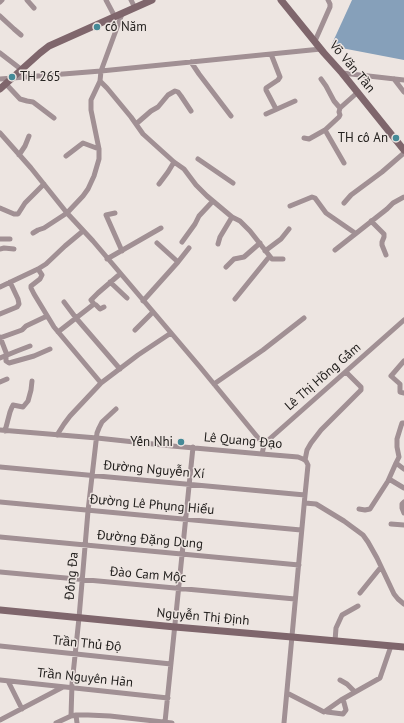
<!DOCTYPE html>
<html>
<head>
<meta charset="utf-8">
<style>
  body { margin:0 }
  canvas { display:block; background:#ede5e1 }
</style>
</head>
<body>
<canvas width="404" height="723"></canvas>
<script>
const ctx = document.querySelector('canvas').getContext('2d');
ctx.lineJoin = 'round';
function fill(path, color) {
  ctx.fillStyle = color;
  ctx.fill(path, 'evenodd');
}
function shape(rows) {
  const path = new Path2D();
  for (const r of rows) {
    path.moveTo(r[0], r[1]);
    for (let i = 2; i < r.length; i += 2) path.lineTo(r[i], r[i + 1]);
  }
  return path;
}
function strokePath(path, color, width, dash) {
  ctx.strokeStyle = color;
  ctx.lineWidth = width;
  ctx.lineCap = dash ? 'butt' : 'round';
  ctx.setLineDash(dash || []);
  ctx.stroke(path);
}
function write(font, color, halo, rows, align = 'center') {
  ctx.font = font + ' "PT Sans",sans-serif';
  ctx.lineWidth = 3;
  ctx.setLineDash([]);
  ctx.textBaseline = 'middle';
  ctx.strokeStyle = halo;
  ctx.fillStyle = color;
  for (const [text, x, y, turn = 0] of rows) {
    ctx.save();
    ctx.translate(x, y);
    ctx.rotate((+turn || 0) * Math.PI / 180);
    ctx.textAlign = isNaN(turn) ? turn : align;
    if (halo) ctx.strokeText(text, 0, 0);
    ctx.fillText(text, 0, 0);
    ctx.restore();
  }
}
fill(shape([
  [352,0,404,0,404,60,331,46]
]), '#86a0ba');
strokePath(shape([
  [27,0,34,8],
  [106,0,115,17],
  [131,0,135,8],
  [0,2,2,0],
  [0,16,14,29,21,35],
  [315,41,330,7,330,4,328,0],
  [0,53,22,70],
  [271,54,280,77,278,80,266,88,266,90,276,109],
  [191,62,199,74,231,116],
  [342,73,404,80],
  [0,79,101,71,321,49],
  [321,79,326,86,334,101,340,108],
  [394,79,404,92],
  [100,81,107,88,131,117,143,134,174,162,184,169,196,185,207,196,232,217,240,221,250,231,272,259,283,259],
  [6,84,20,99,27,101,33,102,54,118],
  [266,114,295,101],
  [136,124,151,111,158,107,168,95,175,91,178,92,181,96,191,111],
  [0,133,31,168,67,213,93,241,200,367,264,445],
  [304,138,309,139,325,130],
  [19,155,25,146,29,136],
  [66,156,83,143,99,149],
  [198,159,233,183],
  [344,163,325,130,339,117,340,115,339,112,340,108,358,92],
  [159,184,168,172,174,162],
  [344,203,351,195,382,172,404,153],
  [290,206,312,197,315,198,326,213,355,233],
  [0,208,14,214,18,214,25,203,44,184],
  [115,213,106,215,122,251],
  [371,221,384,234,384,237,382,242,382,245,386,255],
  [33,233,38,230,44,228,67,213,83,196,88,189,94,176,99,159,99,149,91,110,91,100,100,81,101,71,122,14],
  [0,239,10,239],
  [182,242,195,224,199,216,213,201],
  [218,244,220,237,232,217],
  [0,249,4,248,14,249],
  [335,250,387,209,393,203,404,197],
  [265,251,281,239,289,229],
  [107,259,161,228],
  [178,262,189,248],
  [226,267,234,259,244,257,260,243],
  [38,269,46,264,65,246,83,231],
  [110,282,127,298],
  [0,287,38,269,42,275,40,279,31,286,31,288,34,294,54,327,101,383],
  [235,299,269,257],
  [143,301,178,262,157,243],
  [64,302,76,318,120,369],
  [94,304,96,305,100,309,104,307],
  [0,314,17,307,19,304,18,299,10,282],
  [135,330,153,312],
  [58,332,94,304,91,300,98,293,120,274],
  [0,337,7,355],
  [0,338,22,330,26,326,47,316],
  [6,356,6,361,9,363,34,356,50,349],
  [0,358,17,351,30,346],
  [404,361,391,376,400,384,400,392,404,393],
  [0,382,7,379],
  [214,384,263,350,304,318],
  [0,430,97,438,172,446,262,454,298,457,303,459,306,461,308,465,305,495,284,723],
  [5,431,10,412,12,407,13,405,23,407,28,401,31,390,32,381],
  [57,435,64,424,70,416,101,383,138,355,171,333],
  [262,454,264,445,265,443,404,320],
  [305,460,307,450,311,443,321,430,361,390,361,387,346,372],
  [396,463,399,457,397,447,397,439,401,426,402,423,404,423],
  [0,467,305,495],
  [389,479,404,488],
  [0,502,301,530],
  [404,502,402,504,402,508,404,513],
  [305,503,316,504,344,521,363,535,368,542,377,558,394,594,398,599,404,604],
  [359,509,365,510,370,509,388,481,396,463,404,469],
  [391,524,404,525],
  [0,537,299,565],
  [0,572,295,599],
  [360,593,381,567],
  [335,641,336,628,342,615,358,606],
  [0,646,171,664],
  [0,680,168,698],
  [340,680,347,684,355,692],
  [8,681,22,709],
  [287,693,324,712,341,700,380,678,391,646],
  [327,712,343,714,346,710,343,699],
  [76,715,77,723],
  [71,716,72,684,79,618,88,511,97,433,99,428,102,422,116,409],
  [0,720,63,687],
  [165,722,193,447],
  [56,723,71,716,76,715,88,715,110,716,172,723]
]), '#a19094', 5);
strokePath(shape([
  [281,0,324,53,342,73,404,150],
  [0,89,40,53,49,46,152,0],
  [0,610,175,627,292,637,404,647]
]), '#7f666c', 7);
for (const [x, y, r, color] of [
  [97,27,4,"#458a97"],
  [12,77,4,"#458a97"],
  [396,138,4,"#458a97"],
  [181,442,4,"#458a97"]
]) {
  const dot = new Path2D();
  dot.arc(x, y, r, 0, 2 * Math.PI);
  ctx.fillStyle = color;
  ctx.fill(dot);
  strokePath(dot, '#ede5e1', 1.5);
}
write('13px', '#23201e', '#ede5e1', [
  ["cô Năm",105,27],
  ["TH 265",20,77],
  ["TH cô An",388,138,"right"],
  ["Yến Nhi",173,442,"right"]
], 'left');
write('13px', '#23201e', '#ede5e1', [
  ["Võ Văn Tần",352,67,50],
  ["Lê Thị Hồng Gấm",323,377,-41],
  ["Lê Quang Đạo",243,441,5],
  ["Đường Nguyễn Xí",154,470,5],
  ["Đường Lê Phụng Hiểu",152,505,5],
  ["Đường Đặng Dung",150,540,5],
  ["Đào Cam Mộc",148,575,5],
  ["Đống Đa",72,576,-85],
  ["Nguyễn Thị Định",203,617,5],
  ["Trần Thủ Độ",87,644,6],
  ["Trần Nguyên Hãn",85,678,6]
]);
</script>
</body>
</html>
